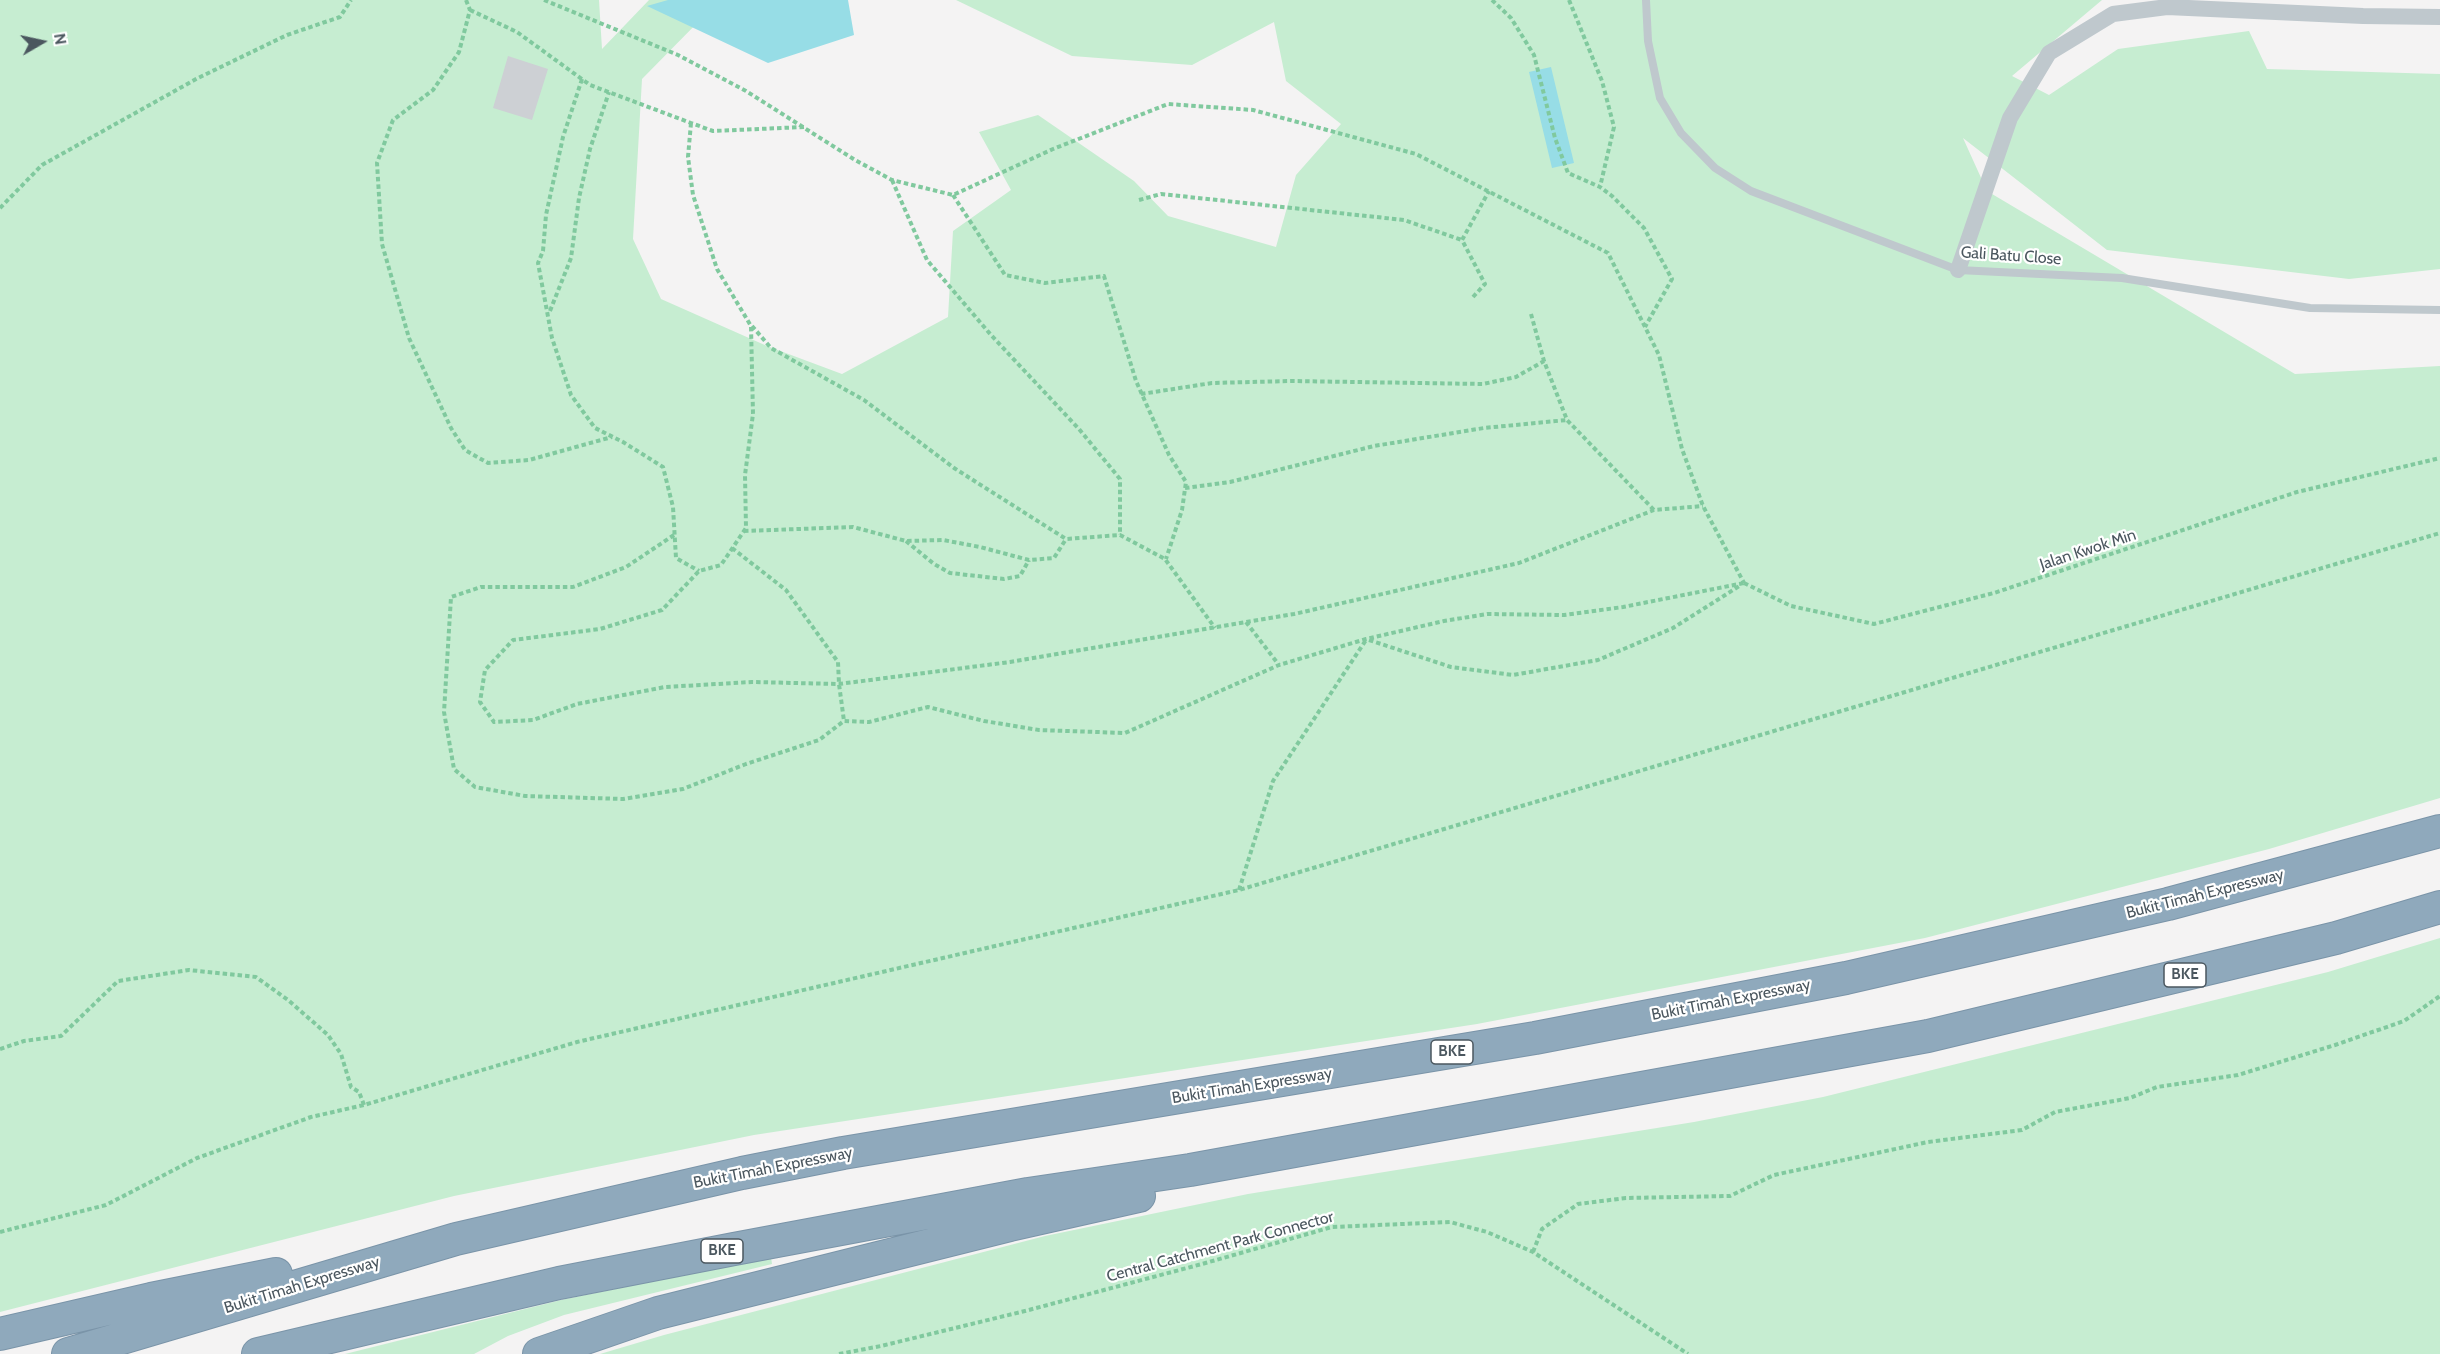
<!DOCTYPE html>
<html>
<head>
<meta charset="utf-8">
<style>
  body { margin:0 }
  #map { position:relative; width:2440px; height:1354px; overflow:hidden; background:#f4f3f3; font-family:Cabin,sans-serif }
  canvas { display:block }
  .north { position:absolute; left:12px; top:12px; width:60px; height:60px; -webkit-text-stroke:4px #fff; paint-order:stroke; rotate:81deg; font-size:16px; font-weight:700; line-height:24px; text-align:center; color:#4b575f }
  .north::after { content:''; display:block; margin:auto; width:21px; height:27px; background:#4b575f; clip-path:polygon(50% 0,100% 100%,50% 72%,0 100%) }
</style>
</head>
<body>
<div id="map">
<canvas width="2440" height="1354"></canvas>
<div class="north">N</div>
</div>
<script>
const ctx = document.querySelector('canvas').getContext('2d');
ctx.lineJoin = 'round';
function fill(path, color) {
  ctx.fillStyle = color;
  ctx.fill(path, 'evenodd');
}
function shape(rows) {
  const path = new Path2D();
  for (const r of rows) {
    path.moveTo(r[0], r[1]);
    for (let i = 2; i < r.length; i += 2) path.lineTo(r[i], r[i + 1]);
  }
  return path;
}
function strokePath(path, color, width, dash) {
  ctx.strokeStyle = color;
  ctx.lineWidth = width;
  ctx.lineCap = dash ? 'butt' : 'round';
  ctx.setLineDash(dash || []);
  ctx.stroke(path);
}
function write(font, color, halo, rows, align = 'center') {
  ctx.font = font + ' Cabin,sans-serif';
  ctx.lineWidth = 4.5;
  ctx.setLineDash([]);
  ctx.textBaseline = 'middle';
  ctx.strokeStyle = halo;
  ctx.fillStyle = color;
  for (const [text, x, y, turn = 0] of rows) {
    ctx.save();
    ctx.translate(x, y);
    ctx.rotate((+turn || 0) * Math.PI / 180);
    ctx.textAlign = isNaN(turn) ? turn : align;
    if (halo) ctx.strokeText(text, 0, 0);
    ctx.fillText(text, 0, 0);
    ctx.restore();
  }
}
fill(shape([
  [0,0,599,0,602,49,649,0,709,0,706,14,642,79,633,239,661,299,767,346,842,374,948,317,953,231,1011,190,979,132,1038,115,1134,181,1168,216,1276,247,1296,175,1341,124,1286,81,1274,22,1192,65,1072,56,956,0,2102,0,2012,76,2049,95,2118,49,2249,31,2267,69,2440,74,2440,269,2349,279,2107,250,1963,138,1987,191,2295,374,2440,366,2440,798,2269,849,1925,938,1477,1024,754,1135,454,1196,0,1312],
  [2440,938,2440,1354,600,1354,664,1335,1045,1236,1248,1194,1694,1122,1823,1097,2328,972],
  [771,1257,772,1264,564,1315,508,1336,474,1354,345,1354,561,1300]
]), '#c6edd1');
fill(shape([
  [668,0,848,0,854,35,768,63,647,6],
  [1551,67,1574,163,1552,168,1529,72]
]), '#97dde6');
fill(shape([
  [508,56,548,69,532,120,493,108]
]), '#cdd0d4');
const motorway = shape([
  [0,1334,151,1299,276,1274],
  [68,1354,456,1239,742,1173,843,1153,1535,1038,1846,978,2168,904,2440,831],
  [258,1354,559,1283,734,1249,1028,1194,1190,1170,1928,1036,2336,938,2440,907],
  [539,1354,658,1313,1010,1225,1139,1196]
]);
strokePath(motorway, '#7a94a8', 34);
strokePath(shape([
  [466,0,470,10,459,52,433,90,393,120,377,163,382,244,409,338,451,428,465,450,488,463,529,460,612,437],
  [544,0,678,55,746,91,855,160,892,180,953,195,1053,149,1168,104,1253,110,1416,154,1608,253,1659,355,1682,449,1703,506,1744,583],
  [1492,0,1511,18,1534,55,1555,138,1568,173,1600,187,1612,196,1644,228,1672,279,1645,327],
  [1569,0,1602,81,1614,127,1600,187],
  [470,10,517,32,590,85,691,123,713,131,804,127],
  [582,79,563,137,546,215,543,251,538,263,552,338,571,395,595,428,623,442,663,467,673,507,676,558,699,571],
  [691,123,688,157,693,195,717,269,751,326,753,414,745,475,746,528,721,565,699,571,662,610,600,629,513,640,485,670,480,702,494,722,533,720,577,704,665,687,752,682,839,684,1010,662,1294,614,1519,563,1654,510,1703,506],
  [892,180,927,260,991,335,1079,429,1120,479,1120,535],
  [953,195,1005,275,1045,283,1104,276,1136,381,1169,455,1186,482,1182,510,1166,559],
  [1139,200,1161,194,1404,220,1462,240],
  [0,208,42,165,198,78,287,35,340,17,351,0],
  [1473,297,1485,284,1462,240,1489,191],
  [550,311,571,258,579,198,590,149,609,92],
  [1531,314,1544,361,1567,420,1654,510],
  [752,326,771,348,864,400,954,468,1066,539,1120,535,1165,559,1215,628],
  [1141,394,1212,383,1292,381,1483,384,1516,377,1544,361],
  [1185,488,1230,482,1374,446,1484,428,1567,420],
  [744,531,853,527,906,541,943,540,980,547,1029,560,1054,558,1066,539],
  [674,535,626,567,573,587,481,587,451,597,444,712,454,769,475,787,525,796,623,799,683,789,746,764,819,740,844,721,869,722,928,707,984,721,1039,730,1125,733,1279,665,1366,639,1444,621,1487,614,1564,615,1623,607,1744,583],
  [906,541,934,564,950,573,1004,579,1020,576,1029,560],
  [732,548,786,590,838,662,839,684,844,721],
  [1744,583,1791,606,1874,624,1994,593,2297,492,2440,458],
  [1246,622,1279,665],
  [1369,640,1451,667,1513,675,1598,660,1673,628,1741,585],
  [1239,890,1273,781,1366,640],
  [0,1049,24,1041,61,1036,118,981,189,970,256,977,288,1000,328,1035,341,1054,351,1087,359,1092,364,1105],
  [0,1232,106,1205,197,1158,311,1117,364,1105,577,1042,1239,890,2440,533],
  [1533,1252,1542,1229,1578,1204,1626,1198,1730,1196,1774,1175,1928,1142,2022,1130,2055,1112,2130,1098,2157,1087,2238,1075,2335,1045,2404,1021,2440,996],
  [839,1354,881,1346,1025,1311,1202,1264,1332,1227,1450,1222,1487,1232,1533,1252,1688,1354]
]), '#80c99e', 4, [4.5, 3]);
strokePath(shape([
  [1646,0,1648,41,1660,98,1681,133,1715,168,1751,191,1958,270,2122,278,2310,308,2440,310]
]), '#bfc8cd', 8);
strokePath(shape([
  [1958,270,2010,118,2049,53,2113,14,2167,7,2363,16,2440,17]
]), '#bfc8cd', 16);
strokePath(motorway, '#8fa9bc', 32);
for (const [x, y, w] of [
  [2185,975,42],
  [1452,1052,42],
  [722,1251,42]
]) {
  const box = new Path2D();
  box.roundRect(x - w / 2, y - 12, w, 24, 4.5);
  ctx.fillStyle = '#fff';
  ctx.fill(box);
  strokePath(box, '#4b575f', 1.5);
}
write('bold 15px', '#4b575f', null, [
  ["BKE",2185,975],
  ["BKE",1452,1052],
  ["BKE",722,1251]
]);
write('16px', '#4b575f', '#fff', [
  ["Gali Batu Close",2011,256,4],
  ["Jalan Kwok Min",2088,550,-18],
  ["Bukit Timah Expressway",2205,894,-14],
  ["Bukit Timah Expressway",1731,1000,-11],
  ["Bukit Timah Expressway",1252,1086,-9],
  ["Bukit Timah Expressway",773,1168,-11],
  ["Central Catchment Park Connector",1220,1247,-15],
  ["Bukit Timah Expressway",302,1285,-17]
]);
</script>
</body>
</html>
